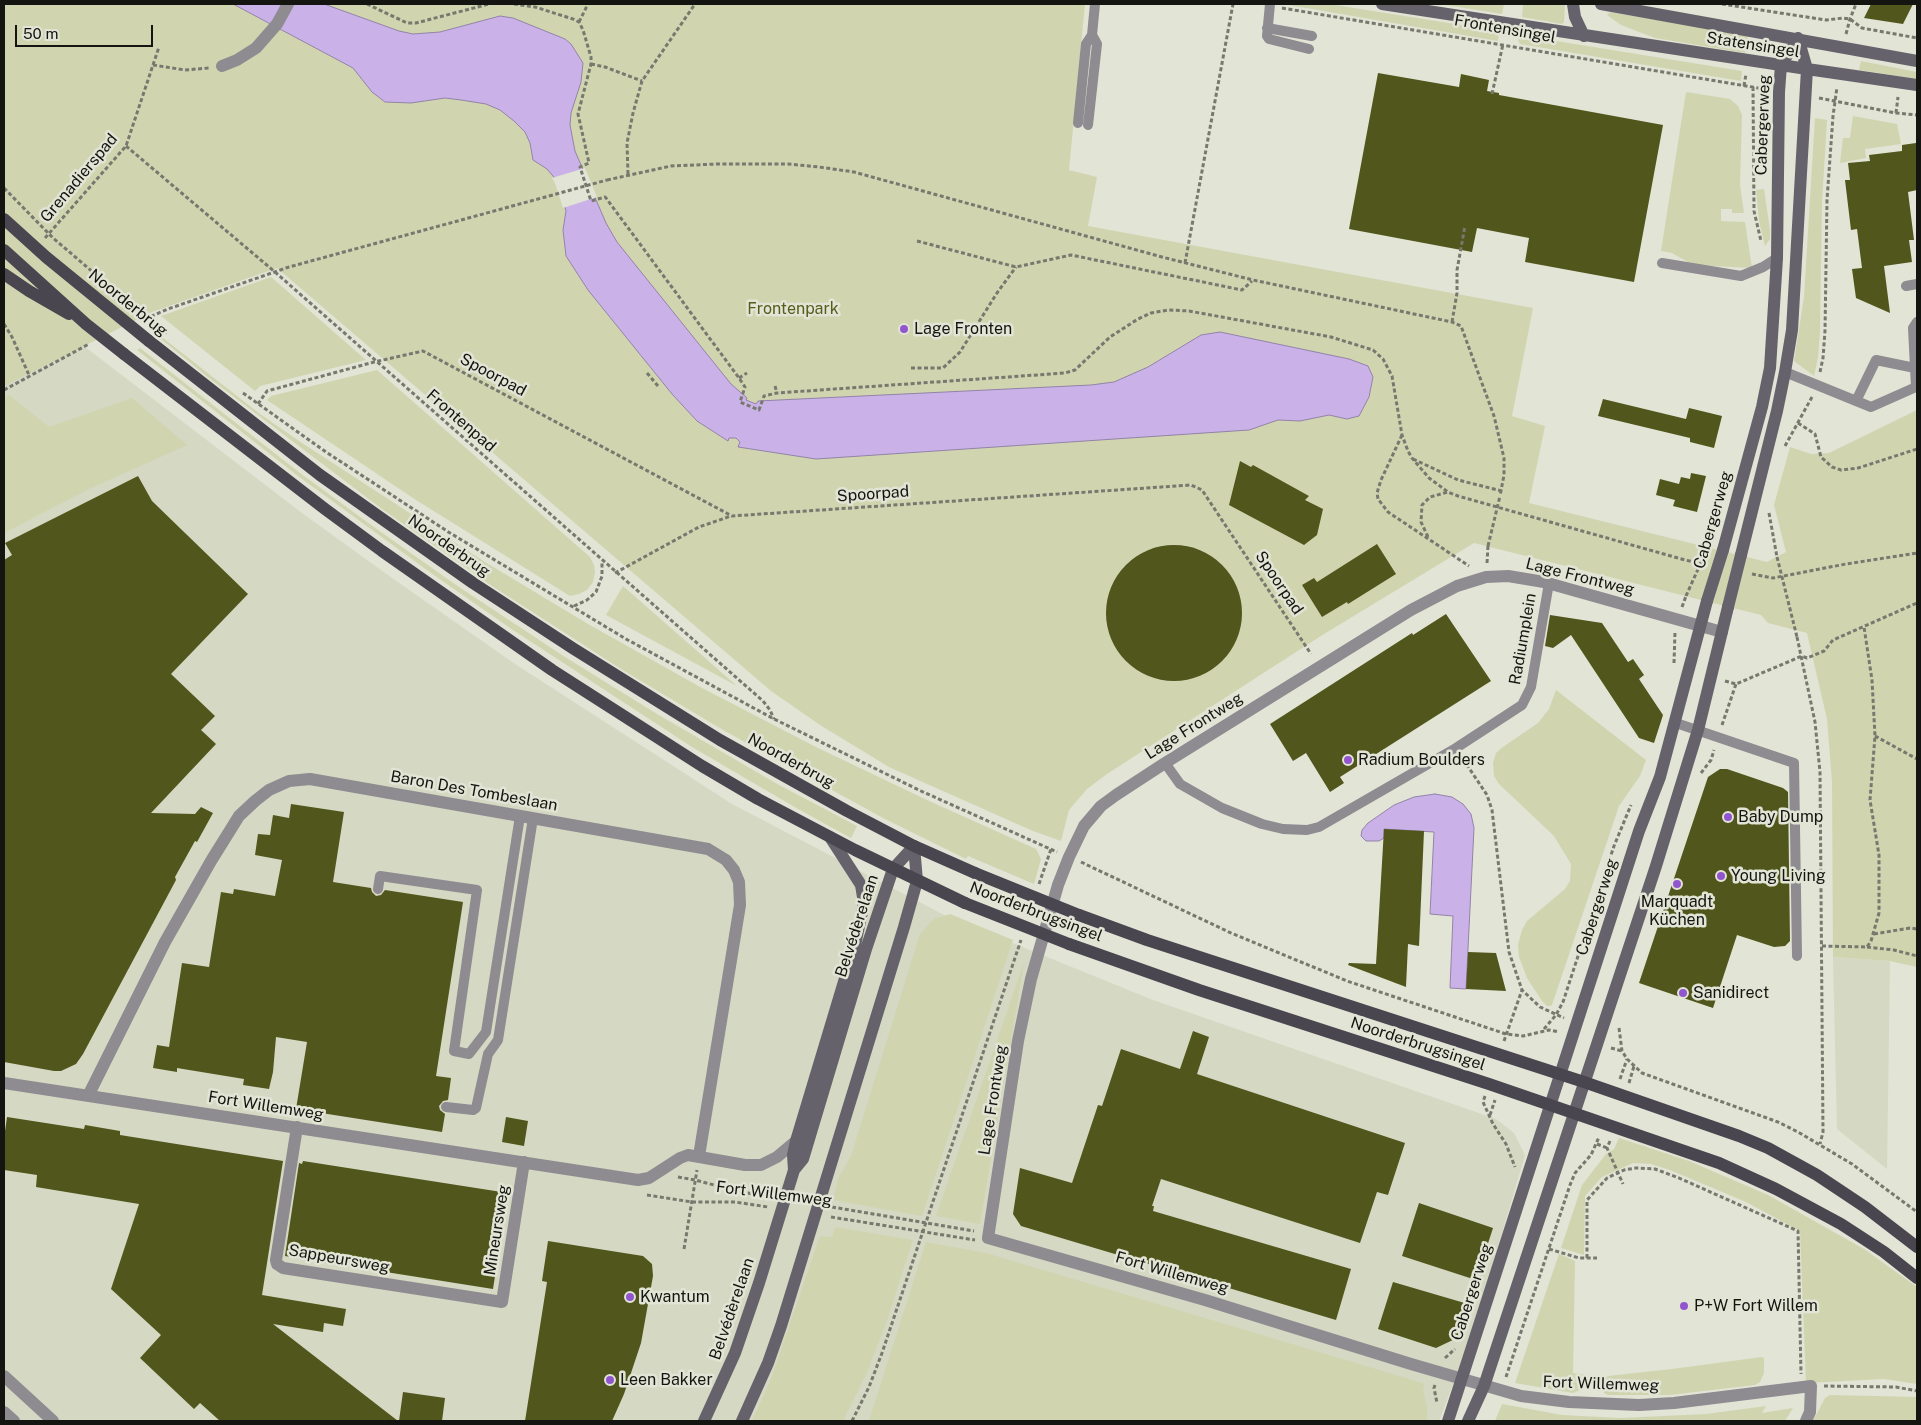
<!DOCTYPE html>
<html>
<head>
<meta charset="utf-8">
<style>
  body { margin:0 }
  #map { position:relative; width:1921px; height:1425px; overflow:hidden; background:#e2e4d5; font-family:"Public Sans",sans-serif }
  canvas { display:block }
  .frame { position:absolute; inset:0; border:5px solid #141510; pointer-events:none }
  .scale { position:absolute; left:15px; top:25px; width:138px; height:22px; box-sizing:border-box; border:2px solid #141510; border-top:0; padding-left:6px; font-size:15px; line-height:18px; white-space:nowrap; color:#141510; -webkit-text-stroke:4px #e2e4d5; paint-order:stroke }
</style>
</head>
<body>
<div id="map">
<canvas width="1921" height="1425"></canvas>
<div class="frame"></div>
<div class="scale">50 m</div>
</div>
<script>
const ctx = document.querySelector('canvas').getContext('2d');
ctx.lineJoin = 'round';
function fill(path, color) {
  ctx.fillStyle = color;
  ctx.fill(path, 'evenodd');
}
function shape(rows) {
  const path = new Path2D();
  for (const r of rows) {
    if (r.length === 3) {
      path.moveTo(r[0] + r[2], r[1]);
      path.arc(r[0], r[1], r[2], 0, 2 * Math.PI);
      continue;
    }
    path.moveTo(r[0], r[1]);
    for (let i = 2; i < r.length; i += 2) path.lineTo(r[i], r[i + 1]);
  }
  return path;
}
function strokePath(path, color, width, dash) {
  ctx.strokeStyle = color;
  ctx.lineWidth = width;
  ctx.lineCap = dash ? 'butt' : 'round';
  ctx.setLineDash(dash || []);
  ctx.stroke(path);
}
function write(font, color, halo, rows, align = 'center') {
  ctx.font = font + ' "Public Sans",sans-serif';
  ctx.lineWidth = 5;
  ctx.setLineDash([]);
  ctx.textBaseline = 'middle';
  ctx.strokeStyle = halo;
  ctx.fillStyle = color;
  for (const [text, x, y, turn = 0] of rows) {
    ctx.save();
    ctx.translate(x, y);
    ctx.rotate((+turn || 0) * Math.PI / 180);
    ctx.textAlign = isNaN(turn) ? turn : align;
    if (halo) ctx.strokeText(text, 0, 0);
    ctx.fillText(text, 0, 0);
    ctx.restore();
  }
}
fill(shape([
  [4,285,302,513,392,578,515,664,732,804,946,916,1153,1000,1496,1119,1514,1133,1525,1155,1471,1338,1439,1421,4,1421],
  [1833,957,1890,961,1887,1169,1837,1129]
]), '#d5d8c2');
fill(shape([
  [4,4,1085,4,1069,170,1097,177,1088,226,1533,308,1512,416,1545,426,1529,503,1767,562,1786,552,1774,505,1790,447,1811,454,1829,453,1917,410,1917,967,1890,961,1833,957,1832,782,1827,719,1807,633,1768,623,1761,615,1474,543,1324,634,1107,774,1087,789,1069,810,1061,841,1033,831,889,767,820,725,771,691,277,268,152,312,4,386],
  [1283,4,1329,4,1499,31,1498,41],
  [1440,4,1504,4,1502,14],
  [1523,4,1565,4,1564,22,1562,24,1522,17],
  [1610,12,1748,35,1745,53,1655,38,1621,25,1607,15],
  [1519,35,1742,71,1741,81,1520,44,1518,40],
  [1861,61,1917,72,1917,79,1859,70],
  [1686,92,1730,99,1738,106,1742,115,1740,185,1744,213,1732,213,1732,209,1721,209,1721,221,1745,222,1752,268,1693,265,1672,253,1661,251],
  [1853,116,1897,124,1901,144,1865,149,1866,158,1840,163,1843,138,1850,138],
  [1815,118,1827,120,1822,202,1820,332,1818,357,1814,376,1794,361,1804,297],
  [1764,189,1770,230,1770,239,1765,246,1759,221,1756,190],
  [271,277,366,360,260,386,255,391,161,316],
  [163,338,260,414,299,441,485,562,588,624,702,688,816,747,927,800,1036,849,1041,859,1034,884,968,856,966,859,883,818,723,730,621,669,492,586,382,509,209,378,161,339],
  [140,348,300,473,378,530,459,587,565,657,657,714,779,785,857,826,851,838,798,809,692,747,513,630,431,573,298,476,137,350],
  [377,370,590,557,594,565,595,572,593,582,587,590,579,594,570,596,416,500,267,400,271,396],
  [9,395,49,427,132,398,187,445,89,489,4,533,4,398],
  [623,586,737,686,606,615],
  [1556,690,1646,760,1640,776,1619,806,1552,1005,1550,1006,1547,1006,1542,1001,1527,978,1519,957,1518,945,1522,930,1527,921,1565,889,1570,881,1571,864,1554,836,1499,784,1494,776,1493,763,1496,753,1503,747,1538,723,1549,709],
  [950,914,1013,940,922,1216,833,1200,839,1177,851,1156,920,934,934,919],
  [1024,963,980,1224,936,1216],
  [1619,1138,1689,1161,1768,1195,1864,1249,1917,1287,1917,1384,1884,1379,1806,1383,1800,1231,1746,1202,1670,1170,1651,1164,1633,1163,1602,1177,1585,1196,1584,1255,1561,1248,1582,1185,1606,1154,1614,1149],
  [835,1227,913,1240,886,1323,866,1375,843,1421,752,1421,770,1382,820,1236,832,1237],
  [926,1242,986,1253,1413,1380,1424,1384,1423,1390,1427,1406,1427,1421,869,1421],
  [1559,1254,1575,1261,1573,1373,1588,1375,1588,1379,1585,1388,1573,1393,1515,1383],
  [1762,1357,1764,1358,1764,1373,1760,1382,1755,1385,1670,1395,1608,1395,1604,1393,1605,1378,1608,1376,1672,1369],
  [1830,1395,1917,1397,1917,1421,1813,1421,1825,1398],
  [1502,1404,1562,1415,1621,1418,1706,1414,1766,1406,1762,1413,1793,1408,1785,1421,1495,1421]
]), '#d0d5b0');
const water = shape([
  [233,4,324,4,399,31,413,34,440,32,500,16,513,18,565,39,571,44,583,63,581,82,571,113,570,125,575,151,606,223,617,242,731,384,747,398,746,400,756,404,758,401,1091,385,1114,382,1148,367,1201,335,1220,332,1349,359,1368,366,1373,377,1369,397,1359,416,1347,419,1329,415,1300,421,1278,420,1249,430,816,459,738,447,740,442,736,438,729,438,728,441,697,421,672,394,588,290,566,256,563,230,566,211,558,182,547,169,533,160,530,143,525,132,514,121,500,110,486,104,461,100,445,98,411,103,385,102,372,92,353,68,233,4],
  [1435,794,1452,797,1463,804,1471,814,1474,828,1466,989,1450,988,1453,916,1430,914,1434,832,1384,829,1384,838,1379,841,1366,841,1361,836,1362,830,1368,823,1394,805,1414,797,1435,794]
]);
fill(water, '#cab2e9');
strokePath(water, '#9383a8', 1);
fill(shape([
  [585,168,597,197,563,208,555,183,552,178]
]), '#e2e4d5');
fill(shape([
  [1871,4,1913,4,1903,24,1864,18],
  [1378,73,1459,87,1461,74,1489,80,1487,91,1499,93,1499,95,1663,125,1634,282,1525,262,1529,238,1477,228,1472,252,1349,229],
  [1916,143,1917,190,1908,192,1914,240,1909,240,1912,262,1884,266,1890,313,1856,298,1852,269,1862,268,1857,229,1851,230,1845,180,1850,180,1848,163,1870,161,1869,155,1902,151,1902,145],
  [1603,399,1686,419,1689,408,1722,416,1714,448,1690,442,1690,438,1598,416],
  [1240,461,1251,467,1253,465,1309,496,1305,500,1323,509,1317,535,1304,545,1229,505],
  [1691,473,1706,476,1697,512,1673,506,1675,500,1656,495,1660,479,1679,484,1681,477,1690,479],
  [138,476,152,501,248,594,171,674,215,716,201,730,216,744,151,813,195,814,201,807,213,813,197,842,195,841,175,877,176,880,83,1054,76,1064,61,1071,54,1071,4,1062,4,560,12,555,5,543],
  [1377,544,1396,574,1348,604,1347,602,1322,617,1302,585,1314,578,1317,582],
  [1174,613,68],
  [1446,614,1491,681,1340,777,1344,783,1330,792,1306,753,1293,761,1270,724,1412,633,1413,635],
  [1550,615,1602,623,1628,662,1633,659,1644,675,1639,679,1663,715,1654,743,1639,738,1571,635,1553,648,1545,646],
  [1720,769,1727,769,1783,788,1788,792,1790,941,1785,946,1774,947,1737,935,1713,1008,1639,983,1708,777],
  [291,804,344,812,333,882,371,888,372,892,376,896,381,895,385,890,463,902,436,1076,451,1078,448,1100,443,1101,439,1106,440,1110,445,1114,442,1132,296,1109,307,1042,276,1037,273,1072,269,1089,243,1085,244,1079,177,1068,177,1072,153,1068,157,1045,169,1047,182,963,209,967,221,892,233,894,234,889,275,896,282,860,255,855,258,834,270,835,273,815,289,818],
  [1384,829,1424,831,1419,946,1408,944,1406,987,1348,965,1349,963,1376,964],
  [1468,952,1496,953,1506,991,1466,989],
  [1193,1031,1209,1037,1197,1074,1405,1143,1388,1195,1377,1192,1360,1243,1161,1179,1152,1206,1154,1206,1153,1211,1351,1269,1336,1320,1021,1226,1013,1214,1020,1168,1072,1183,1098,1105,1102,1106,1121,1049,1180,1069],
  [7,1117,84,1129,85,1125,120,1131,120,1135,283,1161,262,1295,346,1309,343,1326,324,1323,323,1332,273,1324,398,1421,220,1421,200,1403,194,1409,140,1358,161,1335,111,1289,139,1204,36,1187,37,1175,4,1170,4,1138],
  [506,1117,528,1121,524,1146,502,1142],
  [303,1161,508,1193,493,1289,285,1256,299,1163,302,1164],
  [1419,1203,1493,1228,1476,1280,1402,1256],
  [548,1241,643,1256,652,1264,653,1276,641,1343,624,1394,612,1421,525,1421,547,1282,542,1281],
  [1393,1282,1468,1304,1457,1338,1436,1348,1378,1329],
  [403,1392,445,1398,442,1421,399,1421]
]), '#51561c');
strokePath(shape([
  [367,4,407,23,416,23,489,4],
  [514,4,535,7,573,19,579,22,583,30,591,57,591,64,578,114,589,163,580,167,591,201,605,197,606,198,739,378,745,387,740,402,759,410,764,396,777,393,1065,373,1075,370,1110,337,1138,319,1151,313,1168,310,1189,311,1331,337,1373,350,1383,359,1392,376,1402,435,1408,451,1412,458,1429,478,1448,492,1458,496,1685,560,1704,564],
  [1722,4,1826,20,1843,18,1850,19,1862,28,1917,38],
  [1282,8,1764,89],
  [579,22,588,4],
  [1846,34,1850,19,1856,4],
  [591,64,605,67,642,81],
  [153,65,185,70,209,68],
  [1744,86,1746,74],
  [1753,87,1754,211,1761,241],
  [1492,94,1503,44],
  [1819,98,1896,113,1917,115],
  [1896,113,1898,97],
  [126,146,275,272,763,701,770,710,774,719],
  [628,174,627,143,633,113,642,81,695,4],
  [607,180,671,166,717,164,788,164,819,167,854,172,1162,257,1253,280,1452,322,1461,326,1494,416,1504,458,1504,475,1500,496],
  [45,238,126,146,159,47],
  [917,241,1016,267,1071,255,1242,290,1252,281],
  [1185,263,1233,4],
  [145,319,168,309,289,267,549,196],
  [1452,322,1457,293,1457,270,1465,226],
  [4,324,12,337,29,375],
  [911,368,943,368,960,352,997,293,1016,267],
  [1820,372,1823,358,1825,331,1827,200,1833,116,1837,87],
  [647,373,658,386],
  [739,378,747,373],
  [775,386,777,393],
  [4,390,89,344],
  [243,393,326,452,450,533,626,639,774,719,921,791,1057,852],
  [258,404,267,391,374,362,423,351,732,516,1191,485,1202,490,1311,654],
  [1798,423,1815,434,1821,457,1832,467,1841,470,1858,468,1917,449],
  [1402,435,1381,480,1377,493,1378,499,1388,512,1469,566],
  [1785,446,1812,397],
  [1413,459,1458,480,1502,491],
  [1769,513,1777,557],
  [1428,537,1421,522,1422,505,1430,497,1448,492],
  [1487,563,1488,546],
  [615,573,699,527,731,516],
  [1752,574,1773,578,1846,564,1917,553],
  [574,606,587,600,596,592,602,576,602,561],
  [1682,607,1686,596],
  [1797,637,1815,722,1820,772,1823,1132,1820,1144],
  [1674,663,1675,632],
  [1725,681,1736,684,1802,656,1807,658,1824,651,1833,640,1917,603],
  [1722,725,1736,684],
  [1875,736,1917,759],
  [1463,759,1487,795,1492,810,1509,952,1522,990,1540,1007,1564,1018],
  [1701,773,1711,760,1714,750],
  [1081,862,1231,933,1347,981,1506,1034,1523,1036,1549,1030,1559,1032],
  [1039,884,1051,849],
  [1874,934,1910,928,1917,929],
  [1822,946,1867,947,1871,941,1879,913,1879,855,1870,800,1875,736,1872,680,1864,627],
  [1867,947,1894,950,1917,956],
  [1619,1028,1622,1051,1627,1059,1642,1073,1778,1122,1798,1132,1852,1164,1917,1212],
  [1544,1029,1556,1015,1563,1002,1614,846,1631,805],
  [1504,1041,1522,990],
  [1611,1048,1622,1051],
  [1620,1079,1627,1059],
  [1629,1083,1634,1066],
  [1485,1096,1483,1102,1493,1124,1506,1144,1515,1167],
  [1490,1115,1495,1100],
  [1610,1141,1607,1148,1623,1184],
  [1597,1144,1607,1148],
  [678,1177,695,1180,741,1192,772,1197],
  [647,1195,692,1202,735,1202,768,1207],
  [832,1207,974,1231],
  [831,1217,975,1240],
  [684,1249,697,1170],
  [1549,1249,1579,1258,1597,1258],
  [1587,1258,1587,1200,1607,1178,1624,1170,1636,1168,1655,1169,1679,1178,1798,1231,1801,1374],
  [1445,1358,1455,1349],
  [1506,1377,1570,1185,1575,1173,1591,1155,1599,1137],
  [1435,1385,1434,1388,1437,1403],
  [1824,1386,1896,1387,1917,1391],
  [852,1421,869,1387,882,1353,1021,940]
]), '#77786e', 3, [4, 2.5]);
strokePath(shape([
  [1270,4,1267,36,1269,39,1309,49],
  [1267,28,1312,36],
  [1078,123,1086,44,1092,35,1095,4],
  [1088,125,1097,44,1092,35],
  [1662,263,1741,276,1763,267,1777,258],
  [1906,286,1917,284],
  [1785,372,1871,407,1916,387,1913,328,1917,322],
  [1856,401,1876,360,1915,368],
  [1676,723,1794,763,1797,956],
  [1165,763,1180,784,1222,808,1262,824,1283,829,1307,830,1319,827,1456,748,1522,705,1531,687,1549,583],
  [378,889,380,876,477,890,454,1051,469,1054,486,1032,520,816],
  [446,1107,473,1110,476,1108,488,1054,498,1040,533,818]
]), '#8e8b91', 10);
strokePath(shape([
  [222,66,237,60,256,48,277,24,288,4],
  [1722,632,1544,582,1508,576,1486,577,1457,586,1411,610,1165,763,1116,795,1101,806,1084,826,1069,857,1058,885,1031,979,1018,1041,988,1238,1205,1300,1411,1364,1521,1396,1569,1402,1639,1405,1674,1403,1811,1386,1810,1412,1806,1421],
  [4,1083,638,1180,649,1178,680,1158,688,1155,745,1165,761,1165,777,1157,796,1141],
  [88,1096,165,942,211,861,239,816,255,801,269,790,289,781,310,779,708,849,726,860,734,870,739,882,740,905,699,1156],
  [297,1127,276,1260,277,1264,283,1268,502,1302,524,1162],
  [4,1376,53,1421],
  [4,1412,14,1421]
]), '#8e8b91', 12);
strokePath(shape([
  [1382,4,1807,69,1917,85],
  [1573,4,1575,17,1584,36],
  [1601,4,1917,61],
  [1723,550,1762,407,1770,368,1777,258,1779,92,1781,65,1798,38],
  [1741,555,1777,411,1785,372,1792,330,1807,69,1798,38],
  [794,1170,793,1155,796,1141,855,945,864,903,861,885,830,837],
  [704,1421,735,1353,759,1283,794,1170,803,1159,866,949,893,869,914,846],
  [742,1421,768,1363,781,1326,904,927,917,881,914,846],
  [1448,1421,1639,831,1660,777,1707,601],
  [1468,1421,1484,1386,1656,866,1698,730,1728,607]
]), '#66626b', 12);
strokePath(shape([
  [149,341,320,475,473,583,574,649,720,740,847,811,914,846,975,873],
  [124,354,325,509,382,551,552,670,702,766,758,799,855,850,965,903],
  [1079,915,1147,940,1584,1082,1739,1136,1768,1148,1817,1175,1865,1207,1917,1247],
  [1069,944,1199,990,1489,1084,1719,1163,1776,1189,1841,1224,1884,1252,1917,1278]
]), '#4a4650', 12);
strokePath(shape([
  [4,188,53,238,101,279],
  [549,196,607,180],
  [140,312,167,333],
  [1488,546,1500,496],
  [1777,557,1797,637],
  [1686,596,1703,558]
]), '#77786e', 3, [4, 2.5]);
strokePath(shape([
  [1707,601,1723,550],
  [1728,607,1741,555]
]), '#66626b', 12);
strokePath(shape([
  [4,219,46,257,149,341],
  [4,250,86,324,124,354],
  [4,274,29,291,69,314],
  [975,873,1079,915],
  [965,903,1069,944]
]), '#4a4650', 12);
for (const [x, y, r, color] of [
  [904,329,5,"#9156cd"],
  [1348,760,5,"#9156cd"],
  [1728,817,5,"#9156cd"],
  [1721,876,5,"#9156cd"],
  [1677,884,5,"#9156cd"],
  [1683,993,5,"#9156cd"],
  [630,1297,5,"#9156cd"],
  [1684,1306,5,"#9156cd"],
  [610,1380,5,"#9156cd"]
]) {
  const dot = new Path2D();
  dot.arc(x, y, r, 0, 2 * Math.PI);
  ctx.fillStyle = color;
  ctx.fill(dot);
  strokePath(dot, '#e2e4d5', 2);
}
write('16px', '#141510', '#e2e4d5', [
  ["Frontensingel",1505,29,10],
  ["Statensingel",1753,45,9],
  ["Cabergerweg",1763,125,-88],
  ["Grenadierspad",79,178,-50],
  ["Noorderbrug",128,303,39],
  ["Spoorpad",493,375,28],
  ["Frontenpad",461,421,41],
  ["Spoorpad",873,494,-4],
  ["Cabergerweg",1713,520,-74],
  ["Noorderbrug",449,546,35],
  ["Lage Frontweg",1580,577,14],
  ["Spoorpad",1279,583,56],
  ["Radiumplein",1523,639,-80],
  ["Lage Frontweg",1194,726,-32],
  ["Noorderbrug",791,761,29],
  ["Baron Des Tombeslaan",474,791,10],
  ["Cabergerweg",1597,907,-72],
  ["Noorderbrugsingel",1036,912,21],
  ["Belvédèrelaan",857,926,-72],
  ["Noorderbrugsingel",1418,1044,18],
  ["Lage Frontweg",993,1100,-81],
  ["Fort Willemweg",266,1106,9],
  ["Fort Willemweg",774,1194,7],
  ["Mineursweg",497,1230,-81],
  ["Sappeursweg",339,1259,10],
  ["Fort Willemweg",1172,1273,16],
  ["Cabergerweg",1472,1292,-72],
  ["Belvédèrelaan",732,1309,-71],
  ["Fort Willemweg",1601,1384,2]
]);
write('16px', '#575d1b', '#e2e4d5', [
  ["Frontenpark",793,309]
]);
write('16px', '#141510', '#e2e4d5', [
  ["Lage Fronten",914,329],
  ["Radium Boulders",1358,760],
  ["Baby Dump",1738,817],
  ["Young Living",1731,876],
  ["Marquadt",1677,902,"center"],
  ["Küchen",1677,920,"center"],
  ["Sanidirect",1693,993],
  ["Kwantum",640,1297],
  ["P+W Fort Willem",1694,1306],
  ["Leen Bakker",620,1380]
], 'left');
</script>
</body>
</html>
